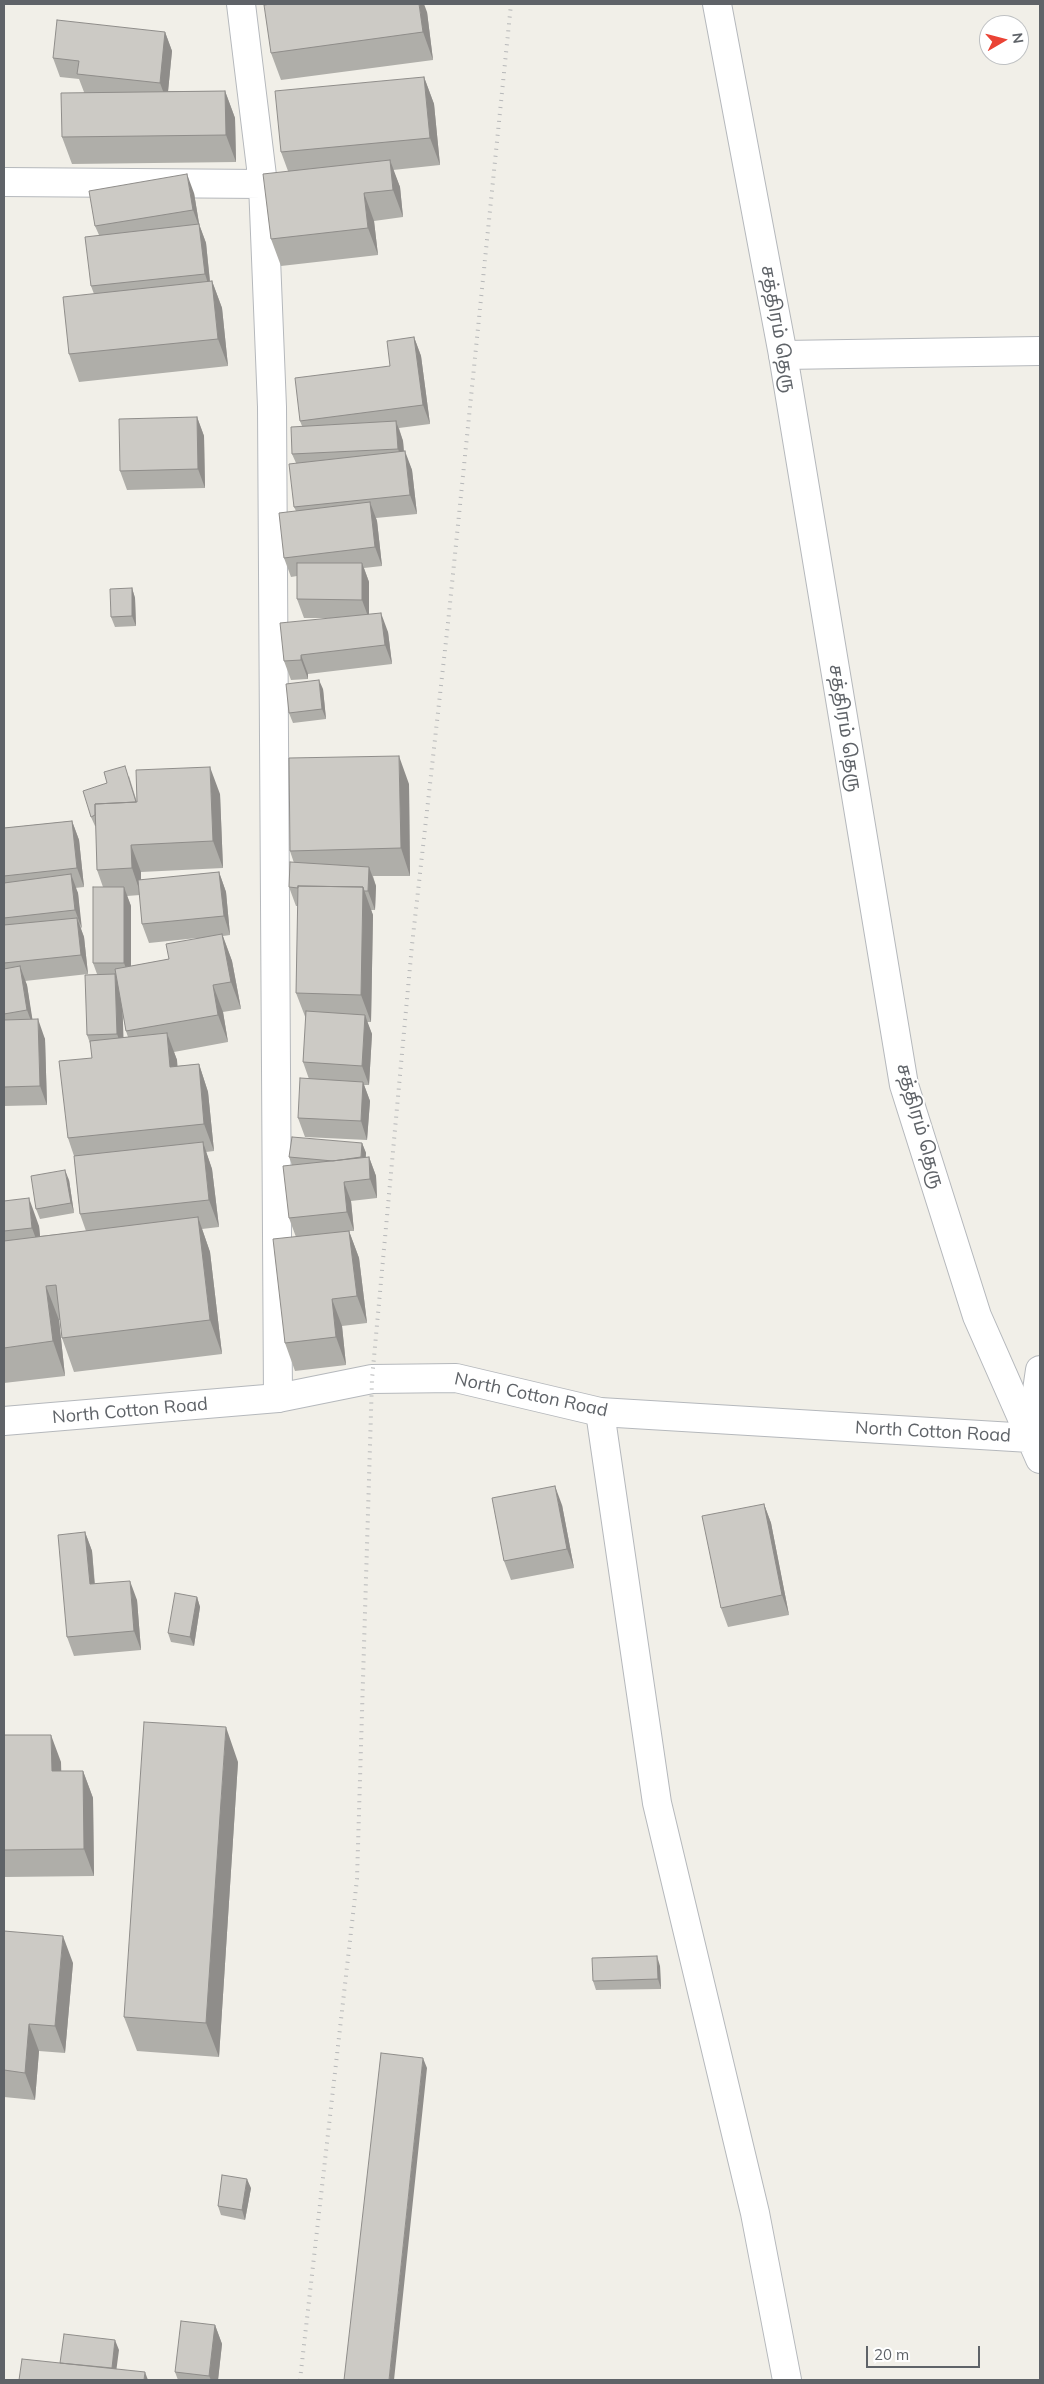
<!DOCTYPE html>
<html>
<head>
<meta charset="utf-8">
<style>
  body { margin:0 }
  #map { position:relative; width:1044px; height:2384px; overflow:hidden; background:#f1efe8; font-family:Mulish,sans-serif }
  canvas { display:block }
  .frame { position:absolute; inset:0; border:5px solid #5f6368; pointer-events:none }
  .north { position:absolute; left:979px; top:15px; width:50px; height:50px; box-sizing:border-box; background:#fff; border:1px solid #bfc1c3; border-radius:50%; rotate:82deg; font-size:14px; font-weight:700; line-height:20px; text-align:center; color:#5f6368 }
  .north::after { content:''; display:block; margin:auto; width:18px; height:22px; background:#ea4335; clip-path:polygon(50% 0,100% 100%,50% 72%,0 100%) }
  .scale { position:absolute; left:866px; top:2346px; width:114px; height:22px; box-sizing:border-box; border:2px solid #5f6368; border-top:0; padding-left:6px; font-size:15px; line-height:18px; white-space:nowrap; color:#5f6368; -webkit-text-stroke:4px #fff; paint-order:stroke }
</style>
</head>
<body>
<div id="map">
<canvas width="1044" height="2384"></canvas>
<div class="frame"></div>
<div class="north">N</div>
<div class="scale">20 m</div>
</div>
<script>
const ctx = document.querySelector('canvas').getContext('2d');
ctx.lineJoin = 'round';
function shape(rows) {
  const path = new Path2D();
  for (const r of rows) {
    path.moveTo(r[0], r[1]);
    for (let i = 2; i < r.length; i += 2) path.lineTo(r[i], r[i + 1]);
  }
  return path;
}
function strokePath(path, color, width, dash) {
  ctx.strokeStyle = color;
  ctx.lineWidth = width;
  ctx.lineCap = dash ? 'butt' : 'round';
  ctx.setLineDash(dash || []);
  ctx.stroke(path);
}
function fill(path, color) {
  ctx.fillStyle = color;
  ctx.fill(path, 'evenodd');
}
function write(font, color, halo, rows, align = 'center') {
  ctx.font = font + ' Mulish,"Noto Sans Tamil",sans-serif';
  ctx.lineWidth = 4;
  ctx.setLineDash([]);
  ctx.textBaseline = 'middle';
  ctx.strokeStyle = halo;
  ctx.fillStyle = color;
  for (const [text, x, y, turn = 0] of rows) {
    ctx.save();
    ctx.translate(x, y);
    ctx.rotate((+turn || 0) * Math.PI / 180);
    ctx.textAlign = isNaN(turn) ? turn : align;
    if (halo) ctx.strokeText(text, 0, 0);
    ctx.fillText(text, 0, 0);
    ctx.restore();
  }
}
const minor = shape([
  [241,4,263,184,272,407,278,1398],
  [4,182,263,184],
  [783,355,1040,351],
  [600,1412,657,1803,755,2213,787,2380],
  [1030,1438,1040,1370]
]);
const tertiary = shape([
  [717,4,783,355,904,1085,977,1316,1040,1459],
  [4,1421,278,1398,372,1379,456,1378,600,1412,1030,1438]
]);
strokePath(minor, '#b5b8bc', 30);
strokePath(tertiary, '#b5b8bc', 30);
strokePath(minor, '#fff', 28);
strokePath(tertiary, '#fff', 28);
strokePath(shape([
  [300,2380,357,1879,372,1379,412,945,448,623,511,4]
]), '#b6b7b8', 4, [1, 6]);
fill(shape([
  [427,12,433,60,281,80,271,53],
  [165,32,172,51,168,91,225,91,235,118,236,162,72,164,62,137,84,92,79,79,60,77,53,58],
  [424,77,434,104,440,165,393,170,400,187,403,217,374,221,378,255,281,266,271,239,288,171,281,152],
  [194,193,199,224,206,243,210,281,212,281,222,308,228,366,79,382,69,354,94,294,91,286,99,235,95,226],
  [414,337,421,356,430,424,399,428,403,441,404,451,412,470,417,514,376,518,377,521,382,566,364,568,369,582,369,614,388,632,392,664,308,674,308,679,291,680,284,661,330,618,304,618,297,599,297,576,291,577,284,558,296,511,294,507,296,463,292,454,302,426,300,421,390,366],
  [197,417,204,436,205,488,127,490,120,471],
  [132,588,135,598,136,626,115,627,111,617],
  [323,689,326,719,293,723,289,713],
  [129,776,137,802,220,794,223,868,141,872,141,880,219,872,226,892,230,935,223,936,232,961,241,1009,223,1012,228,1042,174,1052,177,1060,177,1066,199,1064,208,1092,214,1151,206,1152,212,1169,219,1227,202,1229,210,1252,222,1354,74,1372,62,1338,60,1320,59,1320,65,1376,4,1383,4,1201,39,1226,40,1236,86,1231,80,1214,74,1156,68,1138,92,1058,91,1046,87,1035,97,974,93,963,103,887,97,870,96,826,95,826,91,817],
  [140,895,142,924,149,943,197,938,169,959,131,966,131,906,127,896],
  [122,1009,126,1031,128,1037,123,1037],
  [409,784,410,876,373,876,376,886,375,910,371,910,373,915,371,1022,367,1022,372,1034,369,1085,364,1085,370,1101,367,1140,305,1137,298,1118,309,1079,303,1062,306,1019,296,993,298,906,296,906,289,887,294,863,290,851],
  [72,821,79,840,84,887,75,888,78,893,81,929,84,937,88,974,25,981,27,985,32,1020,45,1039,47,1105,4,1106,4,828],
  [362,1143,366,1153,366,1157,369,1157,376,1176,377,1198,351,1201,354,1231,349,1231,359,1258,367,1323,342,1326,346,1365,295,1371,285,1343,296,1237,289,1218,292,1165,289,1157],
  [69,1180,74,1213,40,1219,36,1209],
  [764,1504,771,1523,789,1615,728,1627,721,1608],
  [562,1505,574,1568,511,1580,504,1561],
  [85,1532,92,1551,95,1584,137,1600,141,1650,74,1656,67,1637],
  [197,1597,200,1607,194,1646,171,1642,168,1633],
  [4,1735,61,1762,61,1771,83,1771,93,1798,94,1876,4,1877],
  [238,1762,219,2057,137,2051,124,2017],
  [4,1931,73,1963,65,2053,39,2051,35,2100,4,2097],
  [660,1966,661,1989,596,1990,593,1981],
  [251,2188,245,2220,221,2215,218,2206],
  [215,2325,222,2344,218,2380,174,2380,178,2380,175,2372]
]), '#afaea9');
fill(shape([
  [419,4,424,4,427,12,433,60,423,32],
  [165,32,172,51,167,102,160,83],
  [424,77,434,104,440,165,430,138],
  [225,91,235,118,236,162,226,135],
  [390,160,400,187,403,217,393,190],
  [187,174,194,193,200,229,193,210],
  [364,193,374,221,378,255,368,228],
  [199,224,206,243,211,293,205,274],
  [212,281,222,308,228,366,218,339],
  [414,337,421,356,430,424,423,405],
  [197,417,204,436,205,488,198,469],
  [396,421,403,441,405,468,398,449],
  [405,451,412,470,417,514,410,495],
  [370,502,377,521,382,566,375,547],
  [362,563,369,582,369,619,362,600],
  [132,588,135,598,136,626,132,616],
  [381,613,388,632,392,664,385,645],
  [301,655,308,674,308,679,301,660],
  [319,680,323,689,326,719,322,709],
  [399,756,409,784,410,876,401,848],
  [210,767,220,794,223,868,213,841],
  [72,821,79,840,84,887,77,868],
  [131,845,141,872,141,895,132,868],
  [369,867,376,886,375,910,368,891],
  [219,872,226,892,230,935,224,916],
  [71,874,78,893,82,929,75,910],
  [124,887,131,906,131,982,124,963],
  [363,887,373,915,371,1022,361,995],
  [77,918,84,937,88,974,81,955],
  [222,934,232,961,241,1009,231,982],
  [20,966,27,985,34,1029,27,1010],
  [115,974,122,993,124,1053,117,1034],
  [213,985,223,1012,228,1042,218,1015],
  [365,1015,372,1034,369,1085,362,1066],
  [38,1019,45,1039,47,1105,40,1086],
  [167,1033,177,1060,180,1094,170,1067],
  [199,1064,208,1092,214,1151,204,1124],
  [363,1082,370,1101,367,1140,361,1121],
  [203,1142,212,1169,219,1227,209,1200],
  [362,1143,366,1153,364,1173,361,1163],
  [369,1157,376,1176,377,1198,370,1179],
  [65,1170,69,1180,74,1213,71,1203],
  [344,1182,351,1201,354,1231,347,1212],
  [29,1198,39,1226,42,1255,32,1228],
  [198,1217,210,1252,222,1354,210,1320],
  [349,1231,359,1258,367,1323,357,1296],
  [46,1286,59,1320,65,1376,53,1341],
  [332,1299,342,1326,346,1365,336,1337],
  [555,1486,562,1505,574,1568,567,1549],
  [764,1504,771,1523,789,1615,782,1595],
  [85,1532,92,1551,96,1603,90,1584],
  [130,1581,137,1600,141,1650,134,1631],
  [197,1597,200,1607,194,1646,190,1637],
  [226,1727,238,1762,219,2057,206,2023],
  [51,1735,61,1762,62,1798,52,1771],
  [83,1771,93,1798,94,1876,84,1849],
  [63,1936,73,1963,65,2053,55,2026],
  [657,1956,660,1966,661,1989,658,1979],
  [29,2024,39,2051,35,2100,25,2073],
  [423,2058,427,2068,394,2380,389,2380],
  [247,2179,251,2188,245,2220,242,2210],
  [215,2325,222,2344,218,2380,211,2380,209,2376],
  [115,2340,119,2350,115,2380,111,2371],
  [145,2372,148,2380,144,2380]
]), '#8f8d8a');
const building = shape([
  [271,4,419,4,423,32,271,53,264,5,271,4],
  [57,20,165,32,160,83,77,74,79,61,53,58,57,20],
  [424,77,430,138,281,152,275,91,424,77],
  [225,91,226,135,62,137,61,93,225,91],
  [390,160,393,190,364,193,368,228,271,239,263,174,390,160],
  [187,174,193,210,95,226,89,191,187,174],
  [199,224,205,274,91,286,85,237,199,224],
  [212,281,218,339,69,354,63,297,212,281],
  [414,337,423,405,300,421,295,378,390,366,387,341,414,337],
  [197,417,198,469,120,471,119,419,197,417],
  [396,421,398,449,292,454,291,427,396,421],
  [405,451,410,495,294,507,289,464,405,451],
  [370,502,375,547,284,558,279,513,370,502],
  [297,563,362,563,362,600,297,599,297,563],
  [132,588,132,616,111,617,110,589,132,588],
  [381,613,385,645,301,655,301,660,284,661,280,623,381,613],
  [319,680,322,709,289,713,286,684,319,680],
  [399,756,401,848,290,851,289,758,399,756],
  [125,766,136,802,95,804,95,815,91,817,83,791,107,783,104,772,125,766],
  [210,767,213,841,131,845,132,868,97,870,95,804,137,802,136,770,210,767],
  [72,821,77,868,4,876,4,828,72,821],
  [290,862,369,867,368,891,364,891,363,887,298,886,298,888,289,887,290,862],
  [219,872,224,916,142,924,138,880,219,872],
  [71,874,75,910,4,918,4,883,71,874],
  [298,886,363,887,361,995,296,993,298,886],
  [93,887,124,887,124,963,93,963,93,887],
  [77,918,81,955,4,963,4,925,77,918],
  [222,934,231,982,213,985,218,1015,126,1031,115,969,169,959,166,944,222,934],
  [20,966,27,1010,4,1014,4,969,20,966],
  [115,974,117,1034,87,1035,85,975,115,974],
  [306,1011,365,1015,362,1066,303,1062,306,1011],
  [38,1019,40,1086,4,1087,4,1020,38,1019],
  [167,1033,170,1067,199,1064,204,1124,68,1138,59,1061,92,1058,90,1041,167,1033],
  [300,1078,363,1082,361,1121,298,1118,300,1078],
  [292,1137,362,1143,361,1157,333,1161,289,1157,292,1137],
  [203,1142,209,1200,80,1214,74,1156,203,1142],
  [369,1157,370,1179,344,1182,347,1212,289,1218,283,1166,369,1157],
  [65,1170,71,1203,36,1209,31,1176,65,1170],
  [29,1198,32,1228,4,1231,4,1201,29,1198],
  [198,1217,210,1320,62,1338,56,1285,46,1286,53,1341,4,1348,4,1241,198,1217],
  [349,1231,357,1296,332,1299,336,1337,285,1343,273,1239,349,1231],
  [555,1486,567,1549,504,1561,492,1498,555,1486],
  [764,1504,782,1595,721,1608,702,1516,764,1504],
  [85,1532,90,1584,130,1581,134,1631,67,1637,58,1535,85,1532],
  [175,1593,197,1597,190,1637,168,1633,175,1593],
  [144,1722,226,1727,206,2023,124,2017,144,1722],
  [4,1735,51,1735,52,1771,83,1771,84,1849,4,1850,4,1735],
  [4,1931,63,1936,55,2026,29,2024,25,2073,4,2070,4,1931],
  [657,1956,658,1979,593,1981,592,1958,657,1956],
  [381,2053,423,2058,389,2380,344,2380,381,2053],
  [222,2175,247,2179,242,2210,218,2206,222,2175],
  [181,2321,215,2325,209,2376,175,2372,181,2321],
  [64,2334,115,2340,112,2368,60,2363,64,2334],
  [22,2359,145,2372,144,2380,19,2380,22,2359]
]);
fill(building, '#cccac5');
strokePath(building, '#8f8d8a', 1);
write('18px', '#5f6368', '#fff', [
  ["சத்திரம் தெரு",778,329,80],
  ["சத்திரம் தெரு",845,728,81],
  ["சத்திரம் தெரு",920,1126,74],
  ["North Cotton Road",531,1395,12],
  ["North Cotton Road",130,1411,-5],
  ["North Cotton Road",933,1432,3]
]);
</script>
</body>
</html>
